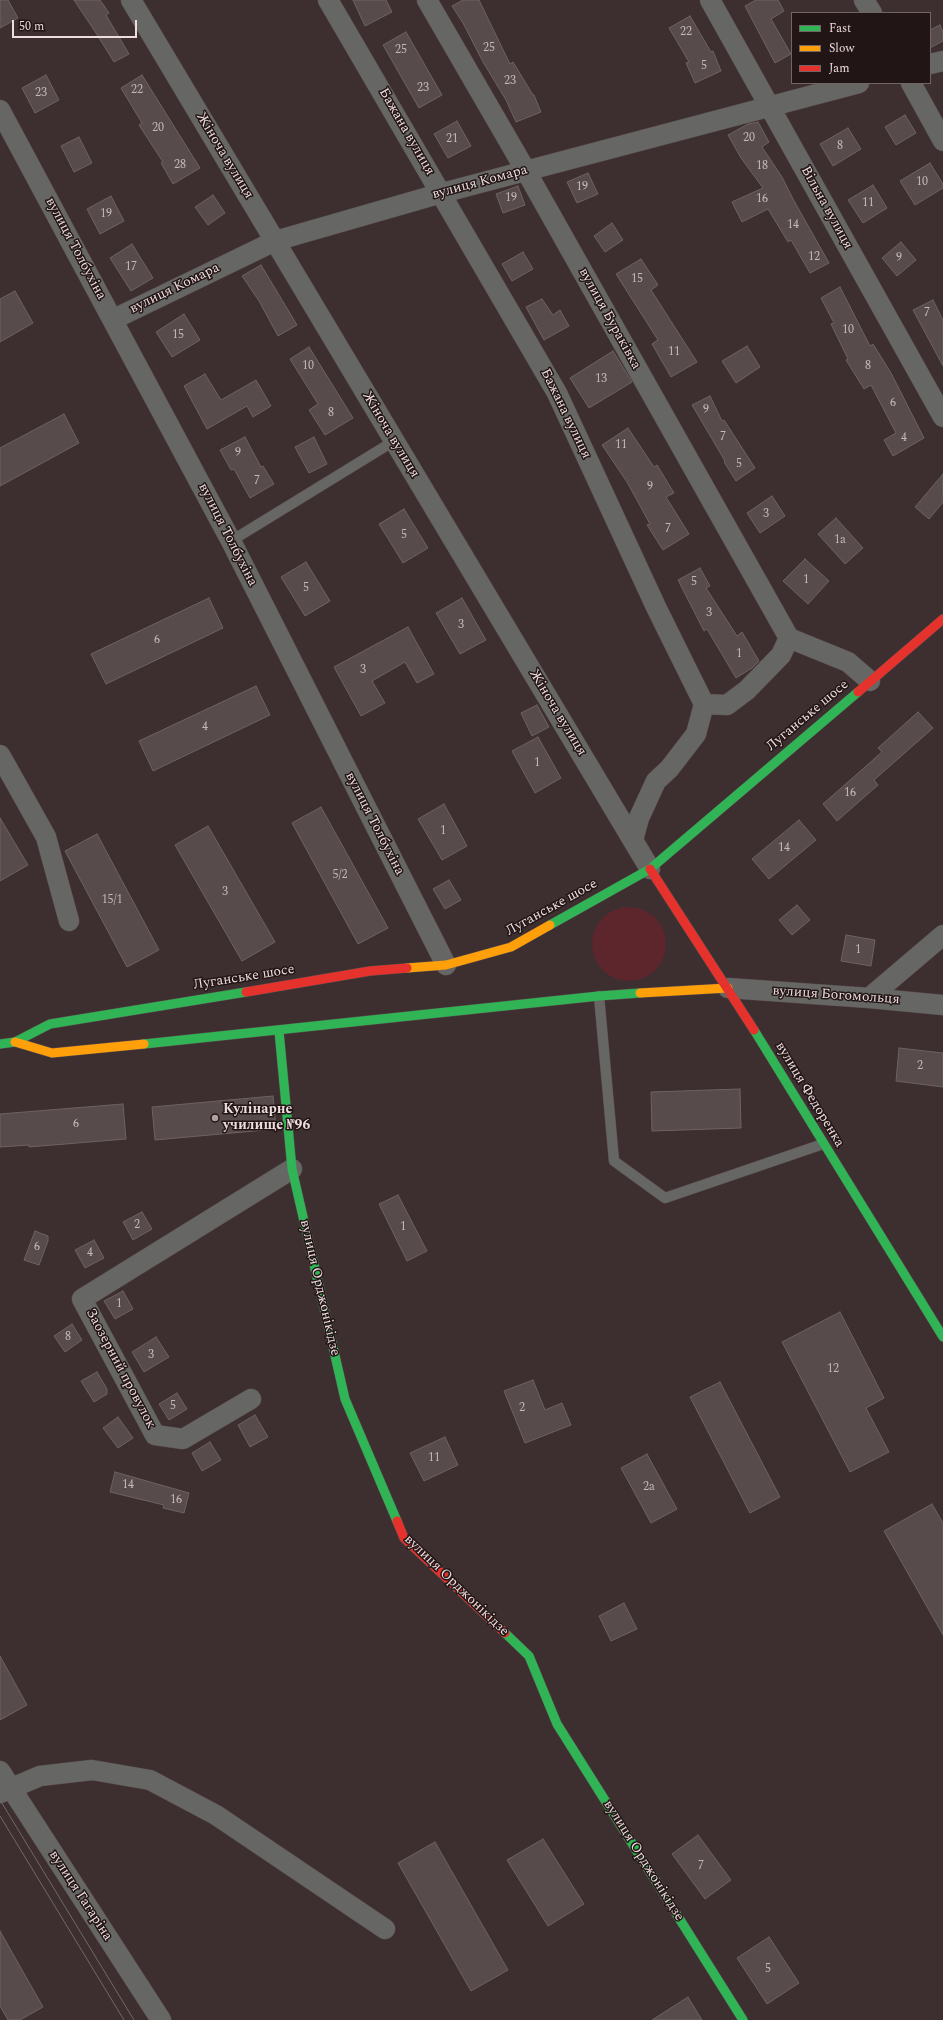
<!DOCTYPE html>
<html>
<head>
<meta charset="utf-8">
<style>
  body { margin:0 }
  #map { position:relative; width:943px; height:2020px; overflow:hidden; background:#3d2e2f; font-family:Spectral,serif }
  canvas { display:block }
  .legend { position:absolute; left:791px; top:12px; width:140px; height:72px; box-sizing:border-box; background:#211515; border:1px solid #736565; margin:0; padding:5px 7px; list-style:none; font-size:12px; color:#efdcdd }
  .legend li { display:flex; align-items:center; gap:8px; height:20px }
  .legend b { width:20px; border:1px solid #736565 }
  .scale { position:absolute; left:12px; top:20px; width:125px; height:18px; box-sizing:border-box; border:2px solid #efdcdd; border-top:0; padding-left:5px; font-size:12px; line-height:14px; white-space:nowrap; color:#efdcdd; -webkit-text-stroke:3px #211515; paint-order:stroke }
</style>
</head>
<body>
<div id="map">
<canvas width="943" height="2020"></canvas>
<ul class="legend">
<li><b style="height:5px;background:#30b455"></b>Fast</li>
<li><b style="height:5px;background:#ff9f0a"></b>Slow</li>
<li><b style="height:5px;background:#e5322d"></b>Jam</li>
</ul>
<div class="scale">50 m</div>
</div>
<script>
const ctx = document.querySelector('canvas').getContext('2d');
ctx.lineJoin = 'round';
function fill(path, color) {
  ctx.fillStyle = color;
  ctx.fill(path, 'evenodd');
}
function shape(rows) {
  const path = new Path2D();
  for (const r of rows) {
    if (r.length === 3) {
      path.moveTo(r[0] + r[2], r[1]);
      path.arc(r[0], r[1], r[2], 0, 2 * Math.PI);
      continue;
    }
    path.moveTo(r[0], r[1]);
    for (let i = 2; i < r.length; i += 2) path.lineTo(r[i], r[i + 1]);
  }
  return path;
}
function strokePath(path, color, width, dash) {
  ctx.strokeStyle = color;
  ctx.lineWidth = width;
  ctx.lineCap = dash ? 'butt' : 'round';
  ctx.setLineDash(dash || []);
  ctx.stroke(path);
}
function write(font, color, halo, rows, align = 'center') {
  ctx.font = font + ' Spectral,serif';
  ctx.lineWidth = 3;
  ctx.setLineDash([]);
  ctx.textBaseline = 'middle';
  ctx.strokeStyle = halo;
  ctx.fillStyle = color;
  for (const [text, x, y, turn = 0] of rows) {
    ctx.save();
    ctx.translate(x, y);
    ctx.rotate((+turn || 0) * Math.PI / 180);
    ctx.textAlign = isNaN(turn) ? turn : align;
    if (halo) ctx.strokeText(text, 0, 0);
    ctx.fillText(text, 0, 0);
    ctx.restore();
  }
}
fill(shape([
  [629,944,37]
]), '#5c262c');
const building = shape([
  [0,0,8,0,18,18,0,28,0,0],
  [74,0,100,0,109,13,106,15,129,54,114,62,96,33,74,0],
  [353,0,386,0,392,12,365,26,353,0],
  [463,0,479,0,510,64,513,62,533,95,534,95,541,112,516,122,506,100,483,62,463,23,452,6,463,0],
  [756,0,778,0,784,11,771,19,791,54,775,63,745,6,756,0],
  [690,16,711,52,713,51,721,71,695,83,686,63,689,62,669,28,690,16],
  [940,25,943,32,943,41,930,48,930,30,940,25],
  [406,32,442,95,419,108,383,45,406,32],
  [46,75,59,100,35,113,22,88,46,75],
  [142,75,200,168,173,184,161,163,163,162,139,125,142,123,121,88,142,75],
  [905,115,916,133,896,145,885,127,905,115],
  [457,121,471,146,448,158,434,134,457,121],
  [758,122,769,142,762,147,782,177,793,199,829,263,810,273,791,240,788,242,768,209,742,222,732,202,763,188,741,158,728,135,748,124,758,122],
  [848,128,861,149,833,166,820,144,848,128],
  [79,137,92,163,74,172,61,146,79,137],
  [930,163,943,184,943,188,915,205,900,181,930,163],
  [588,173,598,194,577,203,567,182,588,173],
  [873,185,887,208,863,223,848,200,873,185],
  [518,186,525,205,503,213,496,194,518,186],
  [213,195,225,213,208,225,195,207,213,195],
  [111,196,124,221,100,234,87,209,111,196],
  [612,223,623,240,605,252,594,236,612,223],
  [901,242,916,260,897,276,882,258,901,242],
  [132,244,153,278,131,291,110,258,132,244],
  [523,252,533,269,512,281,502,264,523,252],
  [641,259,658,285,651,290,697,362,671,377,652,344,658,340,616,274,641,259],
  [261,265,297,325,278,336,259,301,242,276,261,265],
  [840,287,870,346,873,344,891,373,924,438,893,456,884,440,896,433,871,385,864,389,846,360,848,359,831,324,834,323,821,298,840,287],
  [15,291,33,323,0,342,0,299,15,291],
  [542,299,553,315,560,310,569,326,544,340,526,307,542,299],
  [933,300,943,320,943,366,913,310,933,300],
  [184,314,200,340,172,357,156,332,184,314],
  [747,346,760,367,736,383,722,361,747,346],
  [309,347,353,418,325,435,309,410,318,404,290,359,309,347],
  [613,351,632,382,589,408,570,378,613,351],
  [205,374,221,400,256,380,271,406,253,417,247,406,207,429,184,386,205,374],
  [710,396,722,421,724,420,755,468,736,481,724,462,725,461,692,405,710,396],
  [64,414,79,443,0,486,0,448,64,414],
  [628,428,654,467,657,465,674,493,666,497,689,534,663,550,647,525,650,524,627,482,602,445,628,428],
  [245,437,261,467,263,466,274,484,250,498,234,469,231,470,220,450,245,437],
  [314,437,327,464,309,473,295,447,314,437],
  [943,474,943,502,929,519,915,507,943,474],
  [772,496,785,516,760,533,747,513,772,496],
  [404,509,428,548,403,563,379,524,404,509],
  [836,518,863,548,845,564,818,534,836,518],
  [805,559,829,581,808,604,783,581,805,559],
  [306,562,330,601,305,616,281,577,306,562],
  [700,568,710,586,706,588,737,636,742,632,759,661,752,668,736,678,707,629,704,631,678,580,700,568],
  [209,598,223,628,106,684,91,654,209,598],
  [462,598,486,640,460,654,436,613,462,598],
  [408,627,434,674,417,683,405,662,372,681,385,703,361,716,334,667,408,627],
  [256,686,270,715,153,771,139,741,256,686],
  [537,705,549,727,532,736,521,713,537,705],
  [918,712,933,728,874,780,878,785,837,821,823,804,882,752,878,748,918,712],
  [538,737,561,778,535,793,512,751,538,737],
  [444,804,467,846,442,860,418,819,444,804],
  [321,807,388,928,358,944,292,823,321,807],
  [0,818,28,865,0,881,0,818],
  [799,820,816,840,769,879,752,859,799,820],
  [208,826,275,942,242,961,175,845,208,826],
  [97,834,159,950,127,967,65,851,97,834],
  [449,880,461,900,445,909,433,889,449,880],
  [797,905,810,920,792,935,779,920,797,905],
  [846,935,875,940,871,966,841,961,846,935],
  [899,1048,943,1053,943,1087,896,1081,899,1048],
  [740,1089,741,1128,652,1131,651,1092,740,1089],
  [273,1096,276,1129,155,1140,152,1107,273,1096],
  [123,1104,126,1139,29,1147,29,1145,0,1147,0,1114,123,1104],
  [398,1195,427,1251,407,1261,379,1204,398,1195],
  [142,1212,152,1229,133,1240,123,1222,142,1212],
  [35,1231,48,1236,48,1241,39,1265,24,1260,35,1231],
  [94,1240,104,1258,85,1268,75,1250,94,1240],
  [123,1291,133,1309,115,1319,104,1301,123,1291],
  [840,1312,884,1398,866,1408,889,1452,850,1472,782,1342,840,1312],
  [72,1324,82,1340,65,1352,54,1336,72,1324],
  [156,1337,169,1357,144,1372,132,1352,156,1337],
  [97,1372,107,1389,107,1394,94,1402,81,1381,97,1372],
  [533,1380,545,1410,562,1403,571,1425,525,1443,504,1391,533,1380],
  [720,1382,780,1497,750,1513,690,1397,720,1382],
  [177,1393,187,1409,169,1420,159,1404,177,1393],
  [255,1415,268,1437,250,1447,238,1425,255,1415],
  [118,1417,133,1438,118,1448,103,1428,118,1417],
  [445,1437,458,1465,424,1481,410,1453,445,1437],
  [210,1442,221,1460,202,1471,192,1453,210,1442],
  [647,1454,677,1509,651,1523,621,1468,647,1454],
  [115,1472,189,1493,184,1513,163,1508,164,1505,110,1492,115,1472],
  [932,1504,943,1523,943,1635,884,1531,932,1504],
  [624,1603,637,1629,611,1641,599,1616,624,1603],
  [0,1656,27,1705,0,1720,0,1656],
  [698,1835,731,1880,705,1899,672,1854,698,1835],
  [543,1839,584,1904,548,1926,507,1860,543,1839],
  [435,1842,508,1970,471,1991,398,1863,435,1842],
  [0,1931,43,2007,20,2020,8,2020,0,2006,0,1931],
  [769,1937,799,1983,767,2004,737,1958,769,1937],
  [688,1997,702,2020,652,2020,688,1997]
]);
fill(building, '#574b4b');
strokePath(building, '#6f6263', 1);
const lane = shape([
  [231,541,394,441],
  [599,996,614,1161,665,1198,823,1144]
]);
const street = shape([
  [131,0,650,869],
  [328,0,557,393,656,607,704,704,696,734,669,769,656,781,639,818,633,840],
  [427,0,526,171,789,638],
  [710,0,943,417],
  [864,0,872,13],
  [930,64,943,61],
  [911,83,943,141],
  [0,110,231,541,446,965],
  [114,319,275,241,442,193,859,83],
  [789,638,848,662,870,681],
  [704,704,727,705,747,690,781,655,789,638],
  [0,755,46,837,69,921],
  [728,988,869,998,943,1005],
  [869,998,943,935],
  [251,1399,183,1439,155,1435,82,1299,292,1169],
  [0,1771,161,2020],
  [0,1793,40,1776,92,1770,150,1780,216,1815,385,1929]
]);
const fast = shape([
  [550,925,650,869,858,692],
  [754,1030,943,1337],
  [279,1031,292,1169,345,1399,397,1521],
  [0,1044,15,1042,50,1024,246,992],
  [144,1044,599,996,640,993],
  [505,1633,529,1656,557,1724,743,2020]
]);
const slow = shape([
  [407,968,446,965,511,947,550,925],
  [640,993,728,988],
  [15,1042,52,1053,144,1044]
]);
const jam = shape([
  [858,692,943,619],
  [650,869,754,1030],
  [246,992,370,971,407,968],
  [397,1521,404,1538,505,1633]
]);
strokePath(lane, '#584c4c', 11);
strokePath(street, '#584c4c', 21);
strokePath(fast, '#584c4c', 10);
strokePath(slow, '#584c4c', 10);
strokePath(jam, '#584c4c', 10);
strokePath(lane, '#666765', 10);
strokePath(street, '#666765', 20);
strokePath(fast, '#30b455', 9);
strokePath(slow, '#ff9f0a', 9);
strokePath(jam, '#e5322d', 9);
strokePath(shape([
  [0,1800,134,2020],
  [0,1816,124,2020]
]), '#706a6a', 1);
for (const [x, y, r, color] of [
  [215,1118,4,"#b19fa0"]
]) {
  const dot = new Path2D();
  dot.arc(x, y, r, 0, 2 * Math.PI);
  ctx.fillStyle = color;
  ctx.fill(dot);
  strokePath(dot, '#211515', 1.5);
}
write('12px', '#c9b8b8', null, [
  ["22",686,33],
  ["25",489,49],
  ["25",401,51],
  ["5",704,67],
  ["23",510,82],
  ["23",423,89],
  ["22",137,91],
  ["23",41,94],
  ["20",158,129],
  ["20",749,139],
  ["21",452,140],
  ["8",840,147],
  ["28",180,166],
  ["18",762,167],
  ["10",922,183],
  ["19",582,188],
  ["19",511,199],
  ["16",762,200],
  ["11",868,204],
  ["19",106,215],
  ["14",793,226],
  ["12",814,258],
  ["9",899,259],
  ["17",131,268],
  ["15",637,280],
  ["7",927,314],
  ["10",848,331],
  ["15",178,336],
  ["11",674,353],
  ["10",308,367],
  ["8",868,367],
  ["13",601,380],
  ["6",893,404],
  ["9",706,411],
  ["8",331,414],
  ["7",723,438],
  ["4",904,439],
  ["11",621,446],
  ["9",238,454],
  ["5",739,465],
  ["7",257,482],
  ["9",650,488],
  ["3",766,515],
  ["7",668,530],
  ["5",404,536],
  ["1а",840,541],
  ["1",806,581],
  ["5",694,583],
  ["5",306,589],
  ["3",709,614],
  ["3",461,626],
  ["6",157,641],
  ["1",739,655],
  ["3",363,671],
  ["4",205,728],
  ["1",537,764],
  ["16",850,794],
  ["1",443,832],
  ["14",784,849],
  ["5/2",340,876],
  ["3",225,893],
  ["15/1",112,901],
  ["1",858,951],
  ["2",920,1067],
  ["6",76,1125],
  ["2",137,1226],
  ["1",403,1228],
  ["6",37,1248],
  ["4",90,1254],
  ["1",119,1305],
  ["8",68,1338],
  ["3",151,1356],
  ["12",833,1370],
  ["5",173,1407],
  ["2",522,1409],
  ["11",434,1459],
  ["14",128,1486],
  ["2а",649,1488],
  ["16",176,1501],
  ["7",701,1867],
  ["5",768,1970]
]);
write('14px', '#efdcdd', '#211515', [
  ["Бажана вулиця",406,132,60],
  ["Жіноча вулиця",224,156,59],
  ["вулиця Комара",480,183,-15],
  ["Вільна вулиця",826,208,61],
  ["вулиця Толбухіна",75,249,62],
  ["вулиця Комара",175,289,-26],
  ["вулиця Бураківка",609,319,61],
  ["Бажана вулиця",565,414,64],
  ["Жіноча вулиця",390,435,59],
  ["вулиця Толбухіна",227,535,63],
  ["Жіноча вулиця",557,713,59],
  ["Луганське шосе",808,716,-40],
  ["вулиця Толбухіна",374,824,63],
  ["Луганське шосе",552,908,-29],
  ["Луганське шосе",244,978,-9],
  ["вулиця Богомольця",836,996,4],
  ["вулиця Федоренка",809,1095,59],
  ["вулиця Орджонікідзе",319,1288,77],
  ["Заозерний провулок",120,1369,62],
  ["вулиця Орджонікідзе",456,1586,44],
  ["вулиця Орджонікідзе",643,1861,58],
  ["вулиця Гагаріна",80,1896,57]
]);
write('bold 14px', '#efdcdd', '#211515', [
  ["Кулінарне",223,1110],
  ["училище №96",223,1126]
], 'left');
</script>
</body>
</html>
